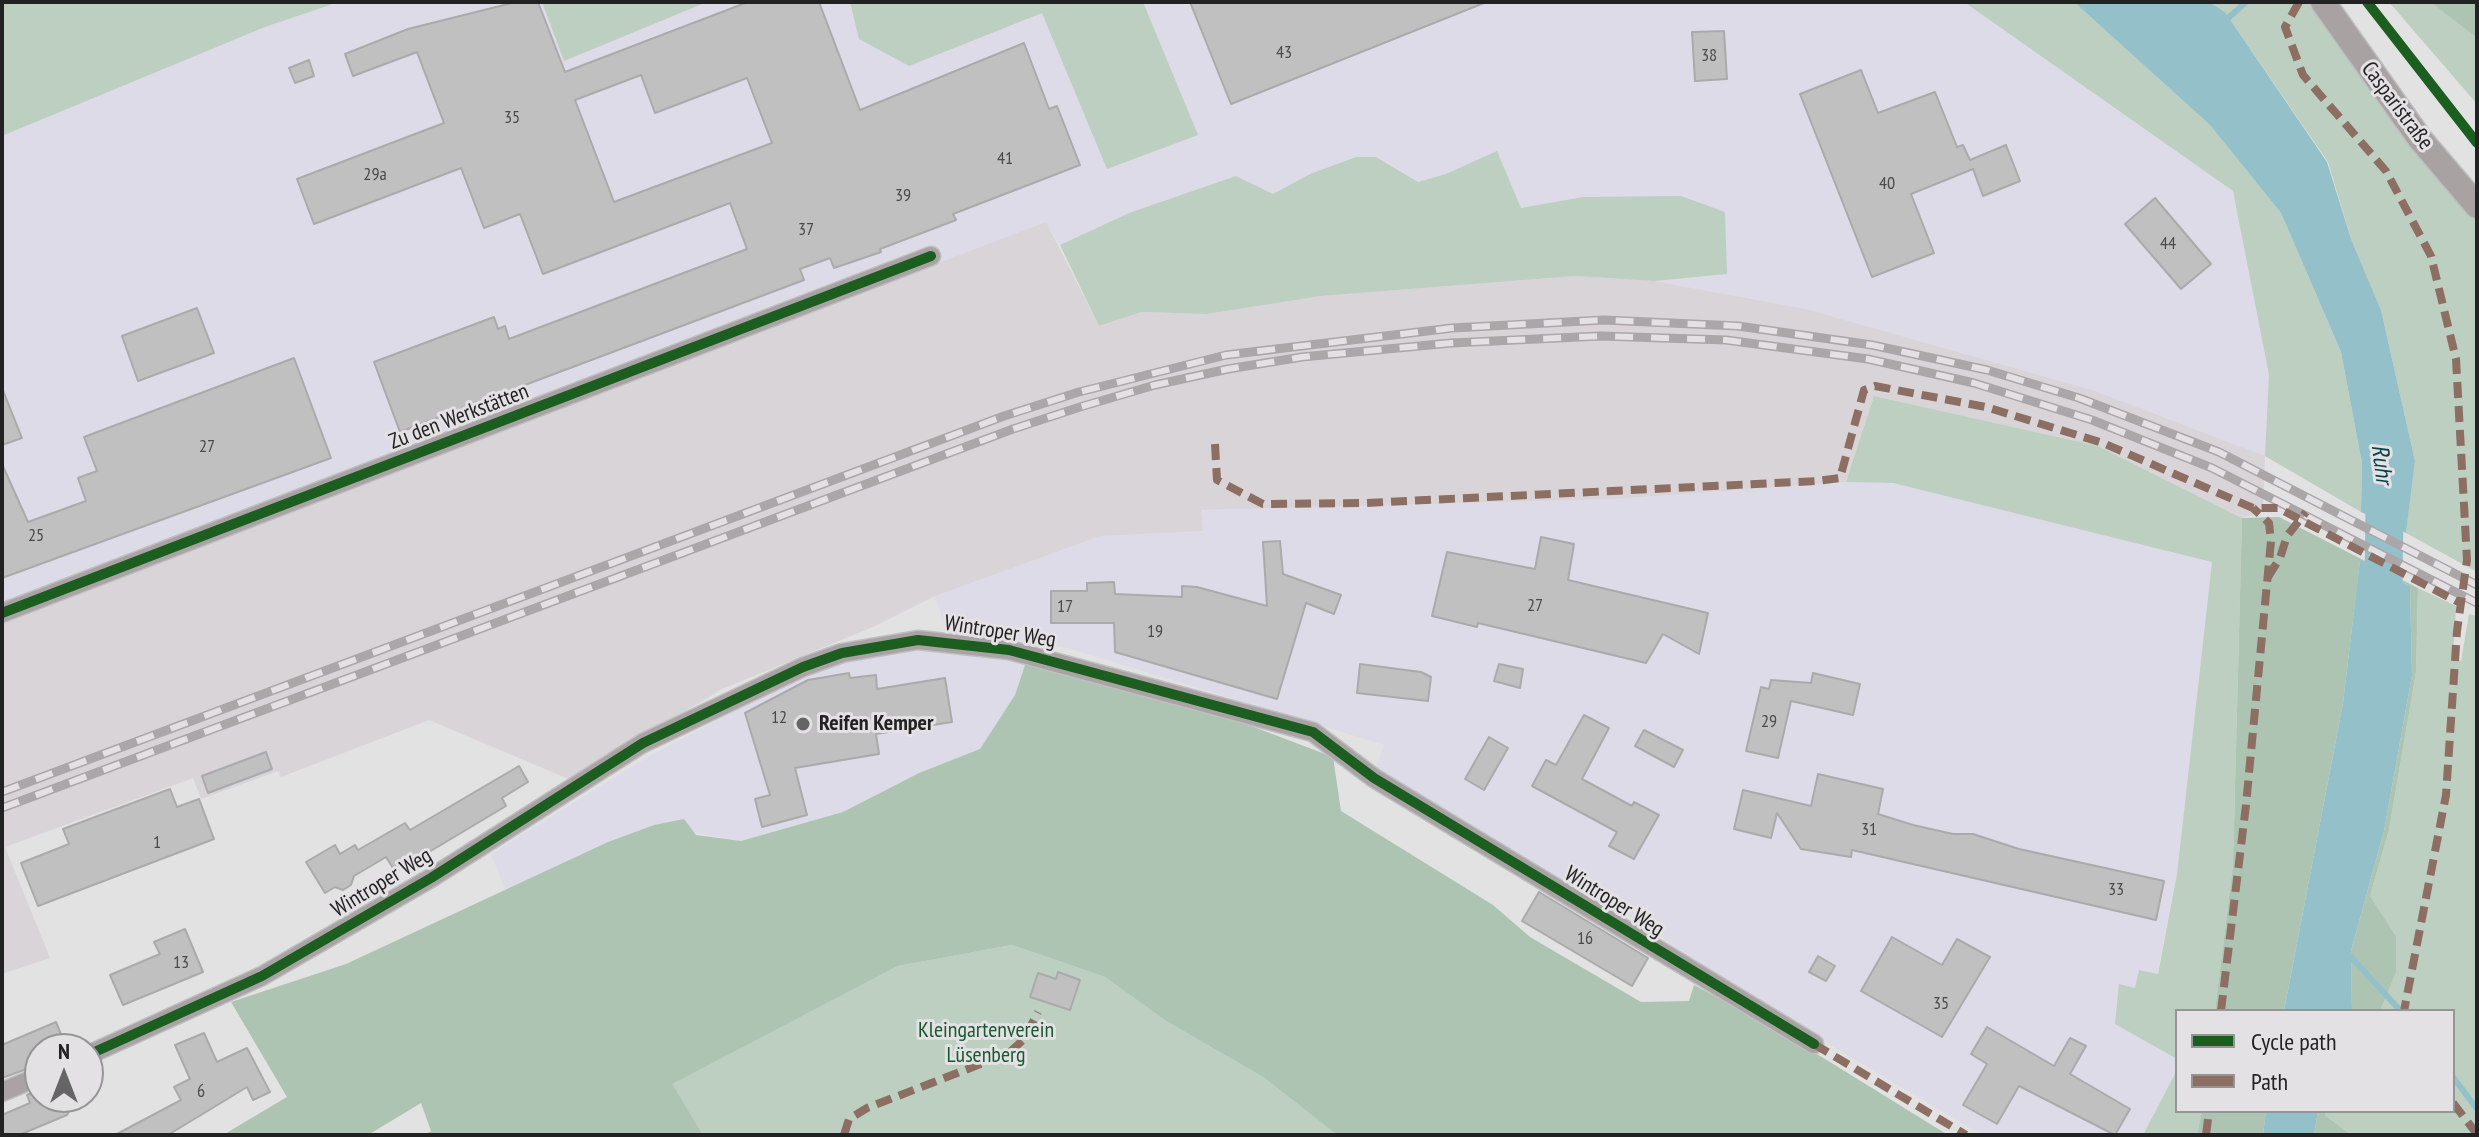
<!DOCTYPE html>
<html>
<head>
<meta charset="utf-8">
<style>
  body { margin:0 }
  #map { position:relative; width:2479px; height:1137px; overflow:hidden; background:#e2e2e2; font-family:"PT Sans Narrow",sans-serif }
  canvas { display:block }
  .frame { position:absolute; inset:0; border:4px solid #232223; pointer-events:none }
  .legend { position:absolute; left:2175px; top:1009px; width:280px; height:104px; box-sizing:border-box; background:#e3e1e3; border:2px solid #969596; margin:0; padding:10px 14px; list-style:none; font-size:24px; color:#232223 }
  .legend li { display:flex; align-items:center; gap:16px; height:40px }
  .legend b { width:40px; border:2px solid #969596 }
  .north { position:absolute; left:24px; top:1033px; width:80px; height:80px; box-sizing:border-box; background:#e3e1e3; border:2px solid #969596; border-radius:50%; rotate:0deg; font-size:22px; font-weight:700; line-height:32px; text-align:center; color:#232223 }
  .north::after { content:''; display:block; margin:auto; width:28px; height:36px; background:#666566; clip-path:polygon(50% 0,100% 100%,50% 72%,0 100%) }
</style>
</head>
<body>
<div id="map">
<canvas width="2479" height="1137"></canvas>
<div class="frame"></div>
<ul class="legend">
<li><b style="height:10px;background:#1b5e20"></b>Cycle path</li>
<li><b style="height:10px;background:#8d6e63"></b>Path</li>
</ul>
<div class="north">N</div>
</div>
<script>
const ctx = document.querySelector('canvas').getContext('2d');
ctx.lineJoin = 'round';
function fill(path, color) {
  ctx.fillStyle = color;
  ctx.fill(path, 'evenodd');
}
function shape(rows) {
  const path = new Path2D();
  for (const r of rows) {
    path.moveTo(r[0], r[1]);
    for (let i = 2; i < r.length; i += 2) path.lineTo(r[i], r[i + 1]);
  }
  return path;
}
function strokePath(path, color, width, dash) {
  ctx.strokeStyle = color;
  ctx.lineWidth = width;
  ctx.lineCap = dash ? 'butt' : 'round';
  ctx.setLineDash(dash || []);
  ctx.stroke(path);
}
function write(font, color, halo, rows, align = 'center') {
  ctx.font = font + ' "PT Sans Narrow",sans-serif';
  ctx.lineWidth = 6;
  ctx.setLineDash([]);
  ctx.textBaseline = 'middle';
  ctx.strokeStyle = halo;
  ctx.fillStyle = color;
  for (const [text, x, y, turn = 0] of rows) {
    ctx.save();
    ctx.translate(x, y);
    ctx.rotate((+turn || 0) * Math.PI / 180);
    ctx.textAlign = isNaN(turn) ? turn : align;
    if (halo) ctx.strokeText(text, 0, 0);
    ctx.fillText(text, 0, 0);
    ctx.restore();
  }
}
fill(shape([
  [339,2,1964,2,2233,191,2270,375,2265,456,2095,391,1806,309,1654,281,1727,273,1583,197,1521,208,1496,152,1446,174,1418,182,1376,157,1356,157,1310,174,1273,194,1236,176,1129,213,1060,245,1046,223,2,622,2,136,265,27],
  [1846,482,1893,483,2212,561,2177,874,2157,974,2139,970,2136,988,2115,1023,2177,1059,2177,1070,2143,1135,1982,1135,1689,961,1657,932,1383,779,1376,767,1384,745,1071,649,977,630,946,629,935,596,1100,536,1202,531,1200,510,1613,499],
  [928,649,1026,662,1015,695,980,749,919,773,843,812,741,841,654,825,608,842,506,892,491,854,646,758,820,667,877,654]
]), '#dddbe7');
fill(shape([
  [1046,222,1099,326,1142,312,1207,314,1321,296,1575,276,1654,281,1806,309,2095,391,2265,456,2263,511,2242,518,2098,446,1874,396,1846,482,1613,499,1201,510,1203,531,1100,536,935,596,873,627,722,689,571,780,429,720,281,777,278,771,201,799,193,778,5,847,50,958,2,974,2,622]
]), '#d8d4d7');
fill(shape([
  [2,2,339,2,265,27,2,136],
  [542,2,707,2,564,61],
  [850,2,1143,2,1198,135,1107,169,1042,13,909,66,859,39],
  [1964,2,2074,2,2210,125,2281,213,2341,352,2362,463,2361,512,2265,456,2269,375,2233,191],
  [2209,2,2310,2,2477,210,2477,572,2406,533,2415,461,2381,310,2351,239,2328,162,2225,12],
  [2389,2,2430,2,2477,38,2477,104],
  [1497,151,1521,208,1583,197,1681,196,1725,212,1727,274,1654,281,1575,276,1321,296,1207,314,1142,312,1099,326,1060,245,1129,213,1236,176,1273,194,1310,174,1356,157,1376,157,1418,182,1446,174],
  [1874,396,2098,446,2242,518,2233,865,2215,1011,2177,1011,2177,1059,2115,1024,2119,984,2135,988,2139,970,2158,974,2177,874,2212,562,1893,483,1846,482],
  [2418,588,2456,606,2453,657,2461,661,2469,614,2477,616,2477,1135,2351,1135,2325,1115,2326,1111,2453,1111,2453,1011,2380,1011,2396,973,2396,936,2370,896,2389,830,2416,672],
  [1012,945,1105,977,1166,1021,1263,1077,1337,1135,703,1135,671,1084,898,966],
  [2177,1070,2177,1111,2202,1111,2197,1135,2143,1135]
]), '#bccfc0');
fill(shape([
  [2430,2,2477,2,2477,38],
  [2279,517,2418,588,2416,672,2389,830,2370,896,2396,936,2396,973,2380,1011,2352,1011,2351,951,2384,831,2412,675,2410,586,2360,561,2343,703,2284,1011,2215,1011,2233,865,2242,518],
  [1026,662,1201,707,1333,757,1341,811,1493,905,1530,937,1641,1002,1689,1001,1694,985,1770,1025,1948,1135,1337,1135,1263,1077,1166,1021,1105,977,1012,945,898,966,672,1084,703,1135,424,1135,431,1131,421,1103,368,1135,223,1135,287,1097,231,1002,346,964,608,842,654,825,684,819,696,835,741,841,843,812,919,773,980,749,1015,695],
  [2202,1111,2266,1111,2263,1135,2197,1135],
  [2318,1111,2326,1111,2325,1115,2351,1135,2314,1135]
]), '#adc4b2');
fill(shape([
  [2074,2,2209,2,2225,12,2327,162,2351,239,2381,310,2415,461,2406,533,2361,512,2362,463,2341,352,2281,213,2210,125],
  [2360,560,2410,586,2412,675,2384,831,2351,951,2352,1011,2284,1011,2343,703],
  [2266,1111,2318,1111,2314,1135,2263,1135]
]), '#94c0c9');
strokePath(shape([
  [2225,21,2246,2],
  [2349,955,2398,1008],
  [2453,1077,2477,1109]
]), '#94c0c9', 6);
strokePath(shape([
  [2383,625,2385,470]
]), '#94c0c9', 38);
const building = shape([
  [516,2,538,2,565,72,748,2,819,2,860,110,1024,43,1049,109,1057,106,1080,165,953,214,956,220,880,249,881,252,834,268,830,258,800,269,804,280,400,432,374,362,494,317,498,329,505,326,509,339,747,249,730,203,543,274,520,214,484,228,461,168,314,224,297,179,444,123,417,52,353,76,345,54,408,29,516,2],
  [641,75,655,113,747,78,772,143,614,202,575,100,641,75],
  [1190,2,1484,2,1484,3,1231,104,1190,2],
  [1724,31,1727,79,1695,81,1692,32,1724,31],
  [309,60,314,76,295,83,289,68,309,60],
  [1861,70,1878,113,1935,92,1957,147,1963,145,1970,160,2006,145,2020,181,1983,196,1973,169,1911,194,1934,253,1872,277,1800,94,1861,70],
  [2155,198,2211,264,2181,289,2125,224,2155,198],
  [197,308,214,353,138,381,122,336,197,308],
  [294,358,331,458,2,578,2,464,28,522,86,501,78,478,97,471,84,437,294,358],
  [2,388,22,438,2,445,2,388],
  [1541,537,1574,544,1568,580,1708,613,1699,654,1663,634,1646,663,1478,623,1477,627,1432,616,1447,552,1535,569,1541,537],
  [1280,541,1283,574,1341,595,1334,614,1306,603,1277,699,1115,652,1114,623,1051,623,1051,591,1087,591,1087,583,1114,582,1115,594,1182,597,1182,586,1197,587,1267,606,1263,542,1280,541],
  [1360,664,1421,672,1431,677,1428,701,1357,693,1360,664],
  [1499,664,1523,669,1520,688,1494,681,1499,664],
  [849,673,850,678,876,675,877,689,945,678,952,722,876,734,879,754,795,768,807,815,762,827,755,799,770,795,745,713,808,680,849,673],
  [1813,673,1860,684,1853,715,1791,701,1778,758,1746,751,1761,687,1769,689,1771,680,1811,683,1813,673],
  [1584,715,1609,728,1582,779,1632,806,1634,802,1659,815,1634,859,1609,846,1617,832,1532,786,1546,760,1556,765,1584,715],
  [1644,730,1683,750,1674,767,1635,746,1644,730],
  [1489,737,1508,748,1484,790,1465,779,1489,737],
  [266,752,272,769,208,793,202,776,266,752],
  [519,766,528,782,502,798,506,806,424,855,422,852,393,868,386,857,354,876,351,885,343,890,335,887,325,893,306,862,335,845,340,854,355,845,358,850,405,823,410,830,519,766],
  [1818,774,1883,789,1878,814,1913,825,1953,834,1973,834,2019,849,2164,881,2156,920,1852,850,1851,857,1801,849,1777,813,1771,838,1734,829,1743,790,1811,806,1818,774],
  [170,789,177,807,199,799,214,839,38,906,21,863,69,844,63,829,170,789],
  [1539,892,1648,958,1632,986,1522,921,1539,892],
  [185,929,203,972,123,1005,110,975,160,954,154,942,185,929],
  [1892,937,1942,965,1957,939,1990,957,1942,1037,1861,991,1892,937],
  [1818,956,1835,966,1826,981,1809,972,1818,956],
  [1058,972,1080,980,1070,1010,1030,997,1038,973,1056,979,1058,972],
  [56,1022,67,1049,40,1049,40,1064,2,1078,2,1045,56,1022],
  [1987,1027,2054,1066,2070,1038,2086,1046,2070,1074,2130,1109,2115,1135,2019,1086,1997,1124,1963,1105,1987,1064,1971,1054,1987,1027],
  [204,1033,217,1062,247,1048,270,1092,253,1100,247,1087,168,1135,115,1135,181,1100,174,1087,190,1079,175,1045,204,1033],
  [40,1089,40,1097,78,1097,67,1115,19,1135,2,1135,2,1115,30,1103,27,1095,40,1089]
]);
fill(building, '#c0c0c0');
strokePath(building, '#abaaab', 2);
const street = shape([
  [2,613,931,256],
  [88,1055,262,976,431,878,643,743,803,667,842,653,918,640,1009,650,1313,732,1374,778,1814,1044],
  [2,1092,40,1076]
]);
const secondary = shape([
  [2323,2,2420,139,2477,206]
]);
strokePath(street, '#c0bfc0', 21);
strokePath(secondary, '#c0bfc0', 27);
strokePath(street, '#a9a3a5', 18);
strokePath(secondary, '#a8a2a3', 24);
const rail = shape([
  [2,792,1004,416,1079,392,1226,355,1452,328,1604,320,1738,326,1872,345,1987,370,2079,398,2219,452,2477,585],
  [2,808,1013,429,1080,407,1155,385,1228,369,1302,357,1451,343,1600,336,1726,340,1868,359,1974,383,2092,420,2212,468,2477,603]
]);
strokePath(rail, '#aba6a8', 9);
strokePath(rail, '#e3e1e3', 6, [18]);
strokePath(shape([
  [2299,2,2285,27,2303,75,2386,171,2431,256,2456,359,2467,560,2457,631,2446,795,2404,1011],
  [1215,444,1217,480,1263,504,1365,503,1817,481,1840,478,1864,390,1875,386,1986,407,2103,443,2253,508,2278,508,2462,604],
  [2268,577,2280,558,2287,536,2306,512],
  [2221,1011,2246,805,2271,541,2269,523,2253,508],
  [1814,1044,1966,1135],
  [2453,1103,2477,1134],
  [844,1135,849,1119,867,1108,1009,1053,1024,1039,1038,1012],
  [2206,1135,2209,1111]
]), '#8d6e63', 8, [16, 8]);
strokePath(shape([
  [2367,2,2477,143],
  [2,613,931,256],
  [88,1055,262,976,431,878,643,743,803,667,842,653,918,640,1009,650,1313,732,1374,778,1814,1044]
]), '#1b5e20', 10);
for (const [x, y, r, color] of [
  [803,724,8,"#666566"]
]) {
  const dot = new Path2D();
  dot.arc(x, y, r, 0, 2 * Math.PI);
  ctx.fillStyle = color;
  ctx.fill(dot);
  strokePath(dot, '#e3e1e3', 3);
}
write('18px', '#4a4a4a', null, [
  ["43",1284,53],
  ["38",1709,56],
  ["35",512,118],
  ["41",1005,159],
  ["29a",375,175],
  ["40",1887,184],
  ["39",903,196],
  ["37",806,230],
  ["44",2168,244],
  ["27",207,447],
  ["25",36,536],
  ["27",1535,606],
  ["17",1065,607],
  ["19",1155,632],
  ["12",779,718],
  ["29",1769,722],
  ["31",1869,830],
  ["1",157,843],
  ["33",2116,890],
  ["16",1585,939],
  ["13",181,963],
  ["35",1941,1004],
  ["6",201,1092]
]);
write('22px', '#232223', '#e3e1e3', [
  ["Casparistraße",2397,106,53],
  ["Zu den Werkstätten",459,417,-21],
  ["Wintroper Weg",1000,632,9],
  ["Wintroper Weg",382,883,-31],
  ["Wintroper Weg",1614,902,32]
]);
write('bold 22px', '#232223', '#e3e1e3', [
  ["Reifen Kemper",819,724]
], 'left');
write('22px', '#185a2f', '#e3e1e3', [
  ["Kleingartenverein",986,1031],
  ["Lüsenberg",986,1056]
]);
write('italic 24px', '#08444d', '#e3e1e3', [
  ["Ruhr",2381,464,83]
]);
</script>
</body>
</html>
